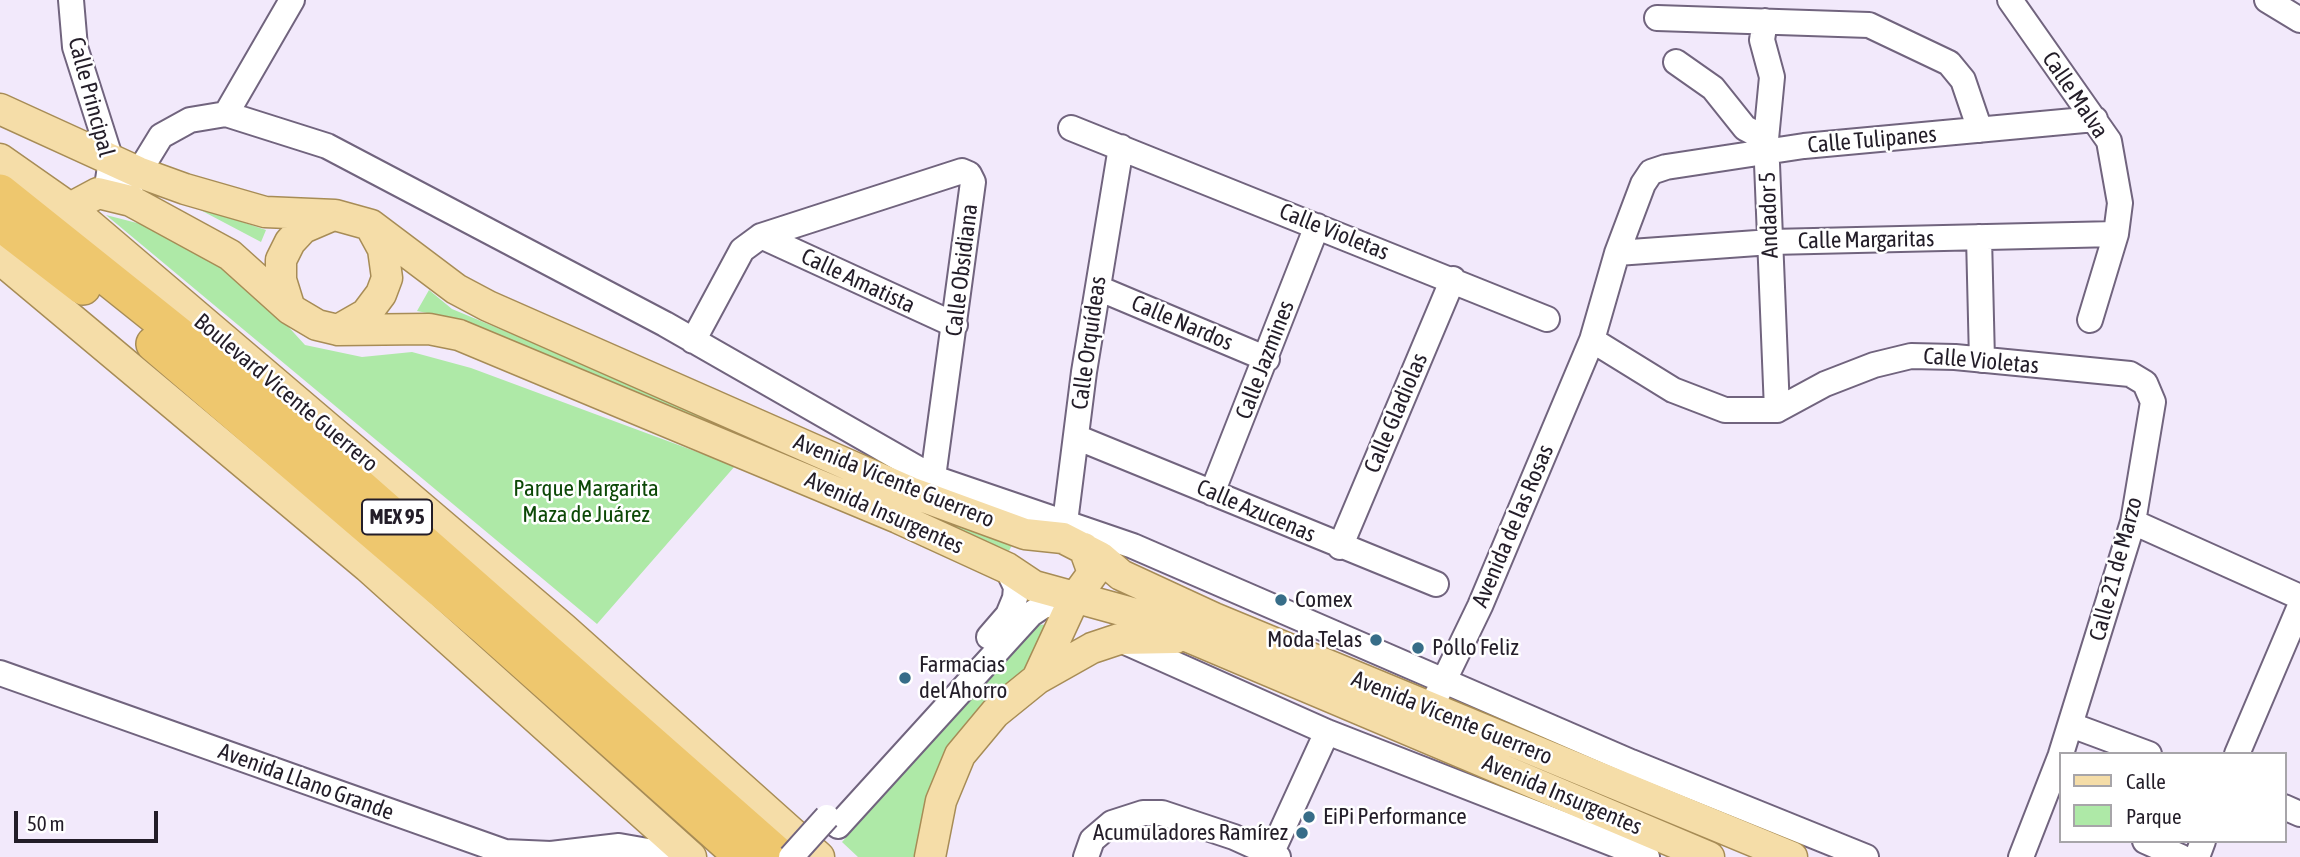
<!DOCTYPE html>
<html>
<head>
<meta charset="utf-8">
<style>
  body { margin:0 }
  #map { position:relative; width:2300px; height:857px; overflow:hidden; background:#f2e9fb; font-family:"Asap Condensed",sans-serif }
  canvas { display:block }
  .legend { position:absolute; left:2059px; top:752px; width:228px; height:91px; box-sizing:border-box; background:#fff; border:2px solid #a7a5a9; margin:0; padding:9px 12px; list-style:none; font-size:21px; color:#231d28 }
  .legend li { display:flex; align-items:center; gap:14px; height:35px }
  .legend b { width:35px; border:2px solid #a7a5a9 }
  .scale { position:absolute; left:14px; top:811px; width:144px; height:32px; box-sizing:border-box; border:4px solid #231d28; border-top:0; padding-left:9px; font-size:21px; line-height:24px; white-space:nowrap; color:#231d28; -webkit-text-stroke:5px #fff; paint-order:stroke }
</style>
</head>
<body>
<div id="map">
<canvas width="2300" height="857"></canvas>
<ul class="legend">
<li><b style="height:9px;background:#f5dda8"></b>Calle</li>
<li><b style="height:19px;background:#aee9a7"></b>Parque</li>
</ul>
<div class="scale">50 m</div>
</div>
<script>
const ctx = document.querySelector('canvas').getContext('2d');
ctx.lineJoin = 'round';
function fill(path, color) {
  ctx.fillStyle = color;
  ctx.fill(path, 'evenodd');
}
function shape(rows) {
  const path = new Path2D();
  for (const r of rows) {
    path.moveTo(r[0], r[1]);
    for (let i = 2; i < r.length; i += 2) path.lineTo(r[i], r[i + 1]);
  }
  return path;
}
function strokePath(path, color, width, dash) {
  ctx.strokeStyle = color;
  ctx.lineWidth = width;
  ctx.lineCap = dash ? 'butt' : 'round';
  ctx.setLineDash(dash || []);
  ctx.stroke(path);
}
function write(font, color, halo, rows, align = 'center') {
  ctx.font = font + ' "Asap Condensed",sans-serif';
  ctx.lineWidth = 5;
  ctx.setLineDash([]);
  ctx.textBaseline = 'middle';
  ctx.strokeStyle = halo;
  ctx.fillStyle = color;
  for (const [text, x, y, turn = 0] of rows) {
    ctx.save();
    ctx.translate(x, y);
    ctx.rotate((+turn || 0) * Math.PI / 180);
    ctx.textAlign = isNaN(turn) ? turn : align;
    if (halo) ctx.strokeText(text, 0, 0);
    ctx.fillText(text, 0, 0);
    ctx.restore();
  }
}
fill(shape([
  [189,204,266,230,261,242],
  [106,215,164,230,219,260,253,288,305,345,362,357,412,352,471,368,735,466,597,624],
  [429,290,452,309,1013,543,1009,551,447,317,417,311],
  [1054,624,1055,640,986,714,929,857,858,857,842,842,1035,625]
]), '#aee9a7');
const minor = shape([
  [71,0,75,47,111,160,106,193],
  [2010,0,2109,141,2120,203,2116,234,2090,320],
  [2267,0,2300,20],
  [1657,18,1869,25,1949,63,1963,80,1980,130],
  [1765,21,1762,40,1772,77,1766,139,1777,410],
  [1676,62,1713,88,1745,128,1766,139],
  [226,114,292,0],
  [1071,128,1547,319],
  [123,198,161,136,190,120,226,114,327,146,665,324,934,478,1133,546,1631,762,1866,857],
  [761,236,955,325],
  [1979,237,1982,360],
  [1617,253,1771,242,2116,234],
  [1098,288,1267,359],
  [1592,340,1673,390,1725,410,1777,410,1825,384,1874,365,1911,356,1955,357,2130,374,2145,383,2153,402,2133,522,2061,754],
  [693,341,742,250,761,236,962,171,969,174,973,182,931,492],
  [1076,437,1436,584],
  [1212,493,1317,226],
  [2133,522,2300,597],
  [1063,538,1084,372,1121,147],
  [1340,547,1453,279],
  [989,637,1008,615,1015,598,1016,587,1007,568],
  [1123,641,1327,732,1647,857],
  [0,673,505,852,551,854,619,846,682,857],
  [1437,695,1480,606,1592,340,1617,253,1643,184,1651,172,1666,167,1804,146,2095,119],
  [2071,725,2149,754],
  [2237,754,2300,606],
  [2284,807,2300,814],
  [838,826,1031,614,1043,606,1074,599],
  [2145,841,2181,857],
  [1271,854,1327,732],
  [1086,857,1092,840,1112,823,1143,813,1162,813,1234,837,1278,857],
  [2021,857,2060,757],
  [2197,857,2203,841]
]);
const major = shape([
  [0,109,138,172,185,189,265,212,335,215,371,225,456,289,488,306,910,492,1025,534,1063,538,1100,557,1121,575,1214,618,1792,857],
  [0,159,70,208,563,628,819,857],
  [70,208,98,193,131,201,230,255,290,309,317,325,338,330,429,329,459,335,898,518,1007,568,1034,586,1132,613,1709,857],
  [0,259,368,567,691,857],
  [290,309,281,280,281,260,290,242,303,228,331,216],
  [338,330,366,314,381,294,387,278,383,249,371,227],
  [1037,679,1074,599,1093,573,1084,548],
  [930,857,941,801,960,755,995,713,1037,679,1092,648,1119,639,1175,638]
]);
const highway = shape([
  [0,192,270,408,780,857],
  [0,223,83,287],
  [154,344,486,628,743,857]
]);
strokePath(minor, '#71647e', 28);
strokePath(major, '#a78c56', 33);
strokePath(highway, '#a78c56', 38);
strokePath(minor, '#fff', 24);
strokePath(major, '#f5dda8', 30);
strokePath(highway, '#eec76e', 35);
const minorBridge = shape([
  [791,857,827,817]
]);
strokePath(minorBridge, '#71647e', 28, []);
strokePath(minorBridge, '#fff', 24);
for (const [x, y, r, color] of [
  [1281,600,7,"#376d88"],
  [1376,640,7,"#376d88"],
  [1418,648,7,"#376d88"],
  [905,678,7,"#376d88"],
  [1309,817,7,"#376d88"],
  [1302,833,7,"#376d88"]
]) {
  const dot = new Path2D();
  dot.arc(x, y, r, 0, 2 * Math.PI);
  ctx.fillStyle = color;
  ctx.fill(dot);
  strokePath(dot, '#fff', 2.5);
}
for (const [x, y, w] of [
  [397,517,70]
]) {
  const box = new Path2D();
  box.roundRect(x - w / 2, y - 17.5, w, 35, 5);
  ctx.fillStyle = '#fff';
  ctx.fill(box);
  strokePath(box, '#231d28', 2);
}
write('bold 21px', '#231d28', null, [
  ["MEX 95",397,517]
]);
write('23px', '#231d28', '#fff', [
  ["Calle Malva",2075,95,56],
  ["Calle Principal",91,97,75],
  ["Calle Tulipanes",1872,140,-5],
  ["Andador 5",1769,215,-92],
  ["Calle Violetas",1334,232,22],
  ["Calle Margaritas",1866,240,-1],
  ["Calle Obsidiana",962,270,-83],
  ["Calle Amatista",858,281,25],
  ["Calle Nardos",1182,323,23],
  ["Calle Orquídeas",1089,343,-82],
  ["Calle Jazmines",1265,360,-69],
  ["Calle Violetas",1981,361,5],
  ["Boulevard Vicente Guerrero",286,393,40],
  ["Calle Gladiolas",1396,413,-67],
  ["Avenida Vicente Guerrero",894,481,22],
  ["Calle Azucenas",1256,511,23],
  ["Avenida Insurgentes",884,513,24],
  ["Avenida de las Rosas",1513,526,-67],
  ["Calle 21 de Marzo",2116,569,-75],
  ["Avenida Vicente Guerrero",1452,718,22],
  ["Avenida Llano Grande",306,782,20],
  ["Avenida Insurgentes",1562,795,23]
]);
write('23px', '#0c4806', '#fff', [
  ["Parque Margarita",586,489],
  ["Maza de Juárez",586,515]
]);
write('23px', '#231d28', '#fff', [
  ["Comex",1295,600],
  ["Moda Telas",1362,640,"right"],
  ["Pollo Feliz",1432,648],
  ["Farmacias",919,665],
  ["del Ahorro",919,691],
  ["EiPi Performance",1323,817],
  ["Acumuladores Ramírez",1288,833,"right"]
], 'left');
</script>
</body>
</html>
